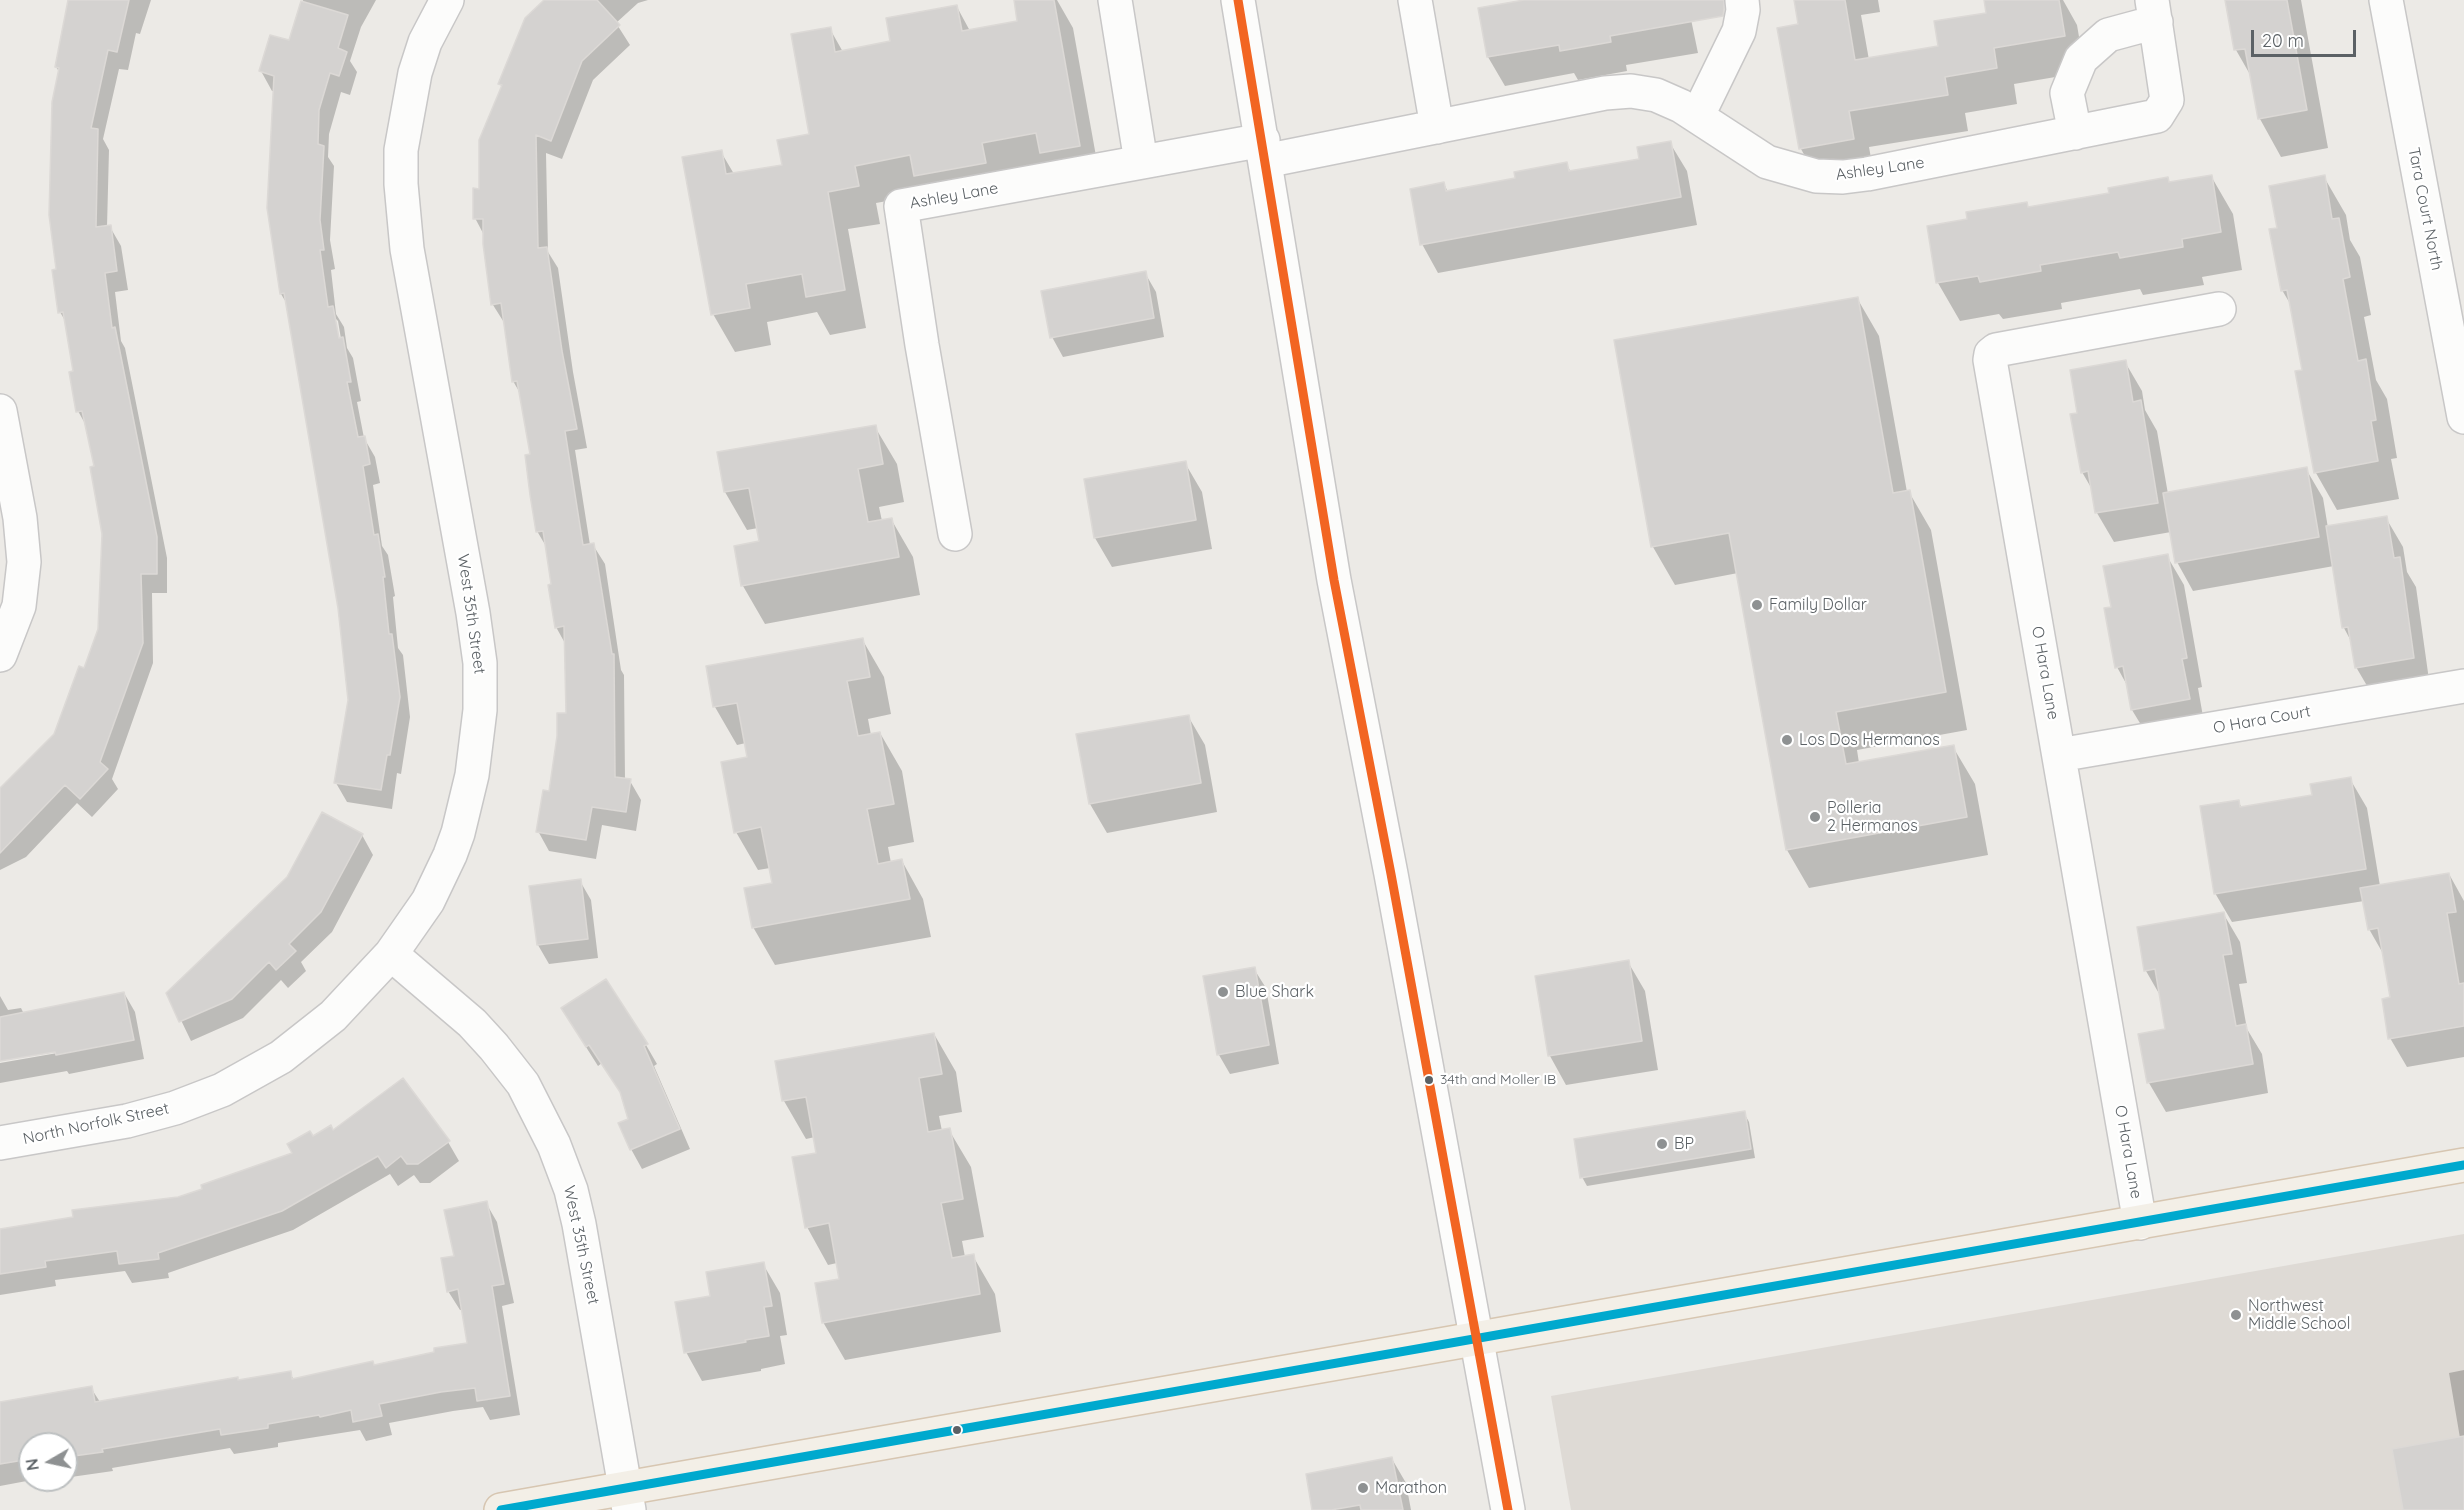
<!DOCTYPE html>
<html>
<head>
<meta charset="utf-8">
<style>
  body { margin:0 }
  #map { position:relative; width:2464px; height:1510px; overflow:hidden; background:#eceae6; font-family:Quicksand,sans-serif }
  canvas { display:block }
  .north { position:absolute; left:18px; top:1432px; width:60px; height:60px; box-sizing:border-box; background:#fff; border:2px solid #bdc0c1; border-radius:50%; rotate:261deg; font-size:16px; font-weight:700; line-height:24px; text-align:center; color:#5b6165 }
  .north::after { content:''; display:block; margin:auto; width:21px; height:27px; background:#8e9192; clip-path:polygon(50% 0,100% 100%,50% 72%,0 100%) }
  .scale { position:absolute; left:2251px; top:30px; width:105px; height:27px; box-sizing:border-box; border:3px solid #5b6165; border-top:0; padding-left:8px; font-size:18px; line-height:21px; white-space:nowrap; color:#5b6165; -webkit-text-stroke:4px #fff; paint-order:stroke }
</style>
</head>
<body>
<div id="map">
<canvas width="2464" height="1510"></canvas>
<div class="north">N</div>
<div class="scale">20 m</div>
</div>
<script>
const ctx = document.querySelector('canvas').getContext('2d');
ctx.lineJoin = 'round';
function fill(path, color) {
  ctx.fillStyle = color;
  ctx.fill(path, 'evenodd');
}
function shape(rows) {
  const path = new Path2D();
  for (const r of rows) {
    path.moveTo(r[0], r[1]);
    for (let i = 2; i < r.length; i += 2) path.lineTo(r[i], r[i + 1]);
  }
  return path;
}
function strokePath(path, color, width, dash) {
  ctx.strokeStyle = color;
  ctx.lineWidth = width;
  ctx.lineCap = dash ? 'butt' : 'round';
  ctx.setLineDash(dash || []);
  ctx.stroke(path);
}
function write(font, color, halo, rows, align = 'center') {
  ctx.font = font + ' Quicksand,sans-serif';
  ctx.lineWidth = 4.5;
  ctx.setLineDash([]);
  ctx.textBaseline = 'middle';
  ctx.strokeStyle = halo;
  ctx.fillStyle = color;
  for (const [text, x, y, turn = 0] of rows) {
    ctx.save();
    ctx.translate(x, y);
    ctx.rotate((+turn || 0) * Math.PI / 180);
    ctx.textAlign = isNaN(turn) ? turn : align;
    if (halo) ctx.strokeText(text, 0, 0);
    ctx.fillText(text, 0, 0);
    ctx.restore();
  }
}
fill(shape([
  [2464,1234,2464,1510,1571,1510,1551,1396]
]), '#dedad5');
fill(shape([
  [69,0,151,0,140,34,136,33,128,70,119,69,103,139,109,150,107,227,110,227,121,246,128,290,115,292,121,341,125,348,167,558,167,593,152,593,153,663,112,779,118,789,92,817,77,803,26,857,0,870,0,790,55,735,85,670,99,630,103,534,96,468,88,429,78,411,75,372,67,324,60,312,60,73,56,67],
  [303,0,376,0,361,27,350,61,357,72,350,95,341,92,329,134,328,157,334,166,330,240,335,269,331,270,336,314,344,327,347,348,353,358,361,401,357,402,364,438,375,457,380,483,373,485,382,546,388,555,395,596,393,597,398,648,403,655,410,717,401,774,397,773,392,809,347,802,336,783,349,700,340,608,287,304,281,294,275,91,272,91,261,71,290,42],
  [334,317,338,321,342,345,339,345],
  [546,0,648,0,638,3,616,23,630,45,593,80,562,159,546,153,548,252,558,268,573,372,587,448,575,450,590,545,593,545,605,564,621,670,624,675,625,780,630,781,641,800,636,831,602,825,596,859,549,851,538,831,550,792,567,714,566,645,556,627,547,548,537,531,532,455,520,393,513,381,505,324,493,305,484,235,475,218,502,89,500,83],
  [1015,0,1057,0,1073,28,1101,184,926,194,876,203,880,224,848,229,866,328,830,335,817,312,767,322,771,345,735,352,713,314,721,152,734,174,783,166,811,135,830,29,843,52,892,43,957,7,970,31,1019,22],
  [1533,0,1687,0,1698,53,1626,65,1627,71,1578,80,1574,73,1505,86,1488,57,1480,10],
  [1796,0,1878,0,1880,12,1861,15,1869,60,1940,47,1988,14,1986,0,2063,0,2077,25,2085,72,2014,84,2017,104,1965,113,1968,131,1869,147,1874,175,1821,185,1801,149,1800,25],
  [2226,0,2301,0,2328,148,2281,157,2260,119,2252,78,2236,50],
  [1670,143,1687,171,1697,225,1438,273,1422,244,1444,184,1448,192,1517,180,1566,164,1571,172,1640,160],
  [2211,176,2233,214,2242,270,2202,277,2204,285,2143,295,2140,289,2061,303,2062,309,2003,319,1999,314,1960,321,1938,283,1929,227,1969,221,2026,203,2029,208,2111,194,2168,179,2170,183],
  [2324,177,2346,215,2350,240,2360,257,2371,315,2364,317,2376,380,2387,399,2397,458,2391,459,2399,499,2337,510,2316,473,2304,371,2292,307,2282,290,2279,229],
  [1145,273,1156,292,1164,337,1063,357,1052,337],
  [1857,298,1879,336,1907,492,1909,492,1931,530,1967,730,1857,750,1859,763,1953,747,1975,784,1988,855,1809,888,1787,850,1738,573,1675,585,1653,547,1616,341],
  [2125,362,2142,391,2145,410,2157,431,2168,494,2306,469,2323,498,2328,528,2386,518,2403,547,2407,572,2416,587,2430,687,2373,696,2356,667,2352,643,2344,628,2334,566,2193,591,2177,562,2171,532,2114,542,2097,513,2093,491,2082,472,2079,414],
  [875,427,897,464,904,502,879,507,882,521,891,519,913,557,920,595,765,624,743,586,761,542,758,528,747,530,725,492],
  [1185,463,1202,492,1212,549,1112,567,1095,538],
  [2167,556,2184,585,2202,687,2198,688,2205,728,2149,738,2132,710,2128,687,2117,667,2113,609],
  [862,639,884,677,891,714,868,719,871,735,880,733,902,771,914,842,888,847,891,863,902,861,923,899,931,937,775,965,753,927,774,884,770,868,758,870,736,832,749,758,746,743,737,745,715,707,707,668],
  [1188,716,1205,745,1217,812,1107,833,1090,804],
  [2350,779,2367,808,2380,886,2449,874,2464,901,2464,1057,2407,1067,2390,1038,2392,998,2385,957,2369,929,2364,901,2232,922,2215,893,2238,801,2242,808,2314,796],
  [362,835,373,855,332,932,301,962,306,971,288,988,281,980,243,1018,191,1041,168,993],
  [580,881,591,900,598,958,549,964,538,945],
  [2223,913,2240,942,2247,983,2239,984,2247,1029,2262,1054,2268,1093,2166,1112,2149,1083,2167,1031,2161,997,2146,971,2139,928],
  [1628,962,1645,991,1658,1070,1566,1085,1550,1056,1537,977],
  [1254,969,1266,988,1279,1064,1230,1074,1219,1055],
  [124,993,135,1012,144,1059,69,1074,67,1071,0,1083,0,1063,63,1052,62,1049,0,1060,0,996,8,1010,21,1008,24,1014],
  [574,1028,646,1045,657,1064,654,1066,690,1149,642,1169,631,1149,630,1120,622,1095,602,1063,598,1066],
  [934,1034,956,1072,962,1112,939,1116,942,1131,949,1130,971,1167,984,1237,962,1241,965,1257,973,1256,995,1294,1001,1332,845,1360,823,1322,840,1280,837,1263,828,1265,807,1227,818,1154,815,1137,806,1139,784,1101,777,1062],
  [1744,1113,1749,1122,1755,1158,1587,1186,1582,1177],
  [333,1132,448,1142,459,1161,430,1183,420,1183,414,1175,398,1186,390,1174,293,1230,168,1273,169,1278,132,1283,125,1271,55,1280,56,1286,0,1295,0,1231,178,1199,294,1153,313,1138],
  [486,1203,497,1222,514,1303,502,1306,520,1415,490,1420,483,1407,453,1411,389,1423,392,1435,366,1441,360,1430,278,1443,278,1447,234,1454,230,1448,112,1468,113,1471,71,1477,68,1473,66,1474,66,1444,30,1444,30,1480,32,1480,0,1486,0,1403,91,1388,100,1402,290,1373,294,1380,374,1366,469,1344,463,1310,460,1310,448,1291,456,1257],
  [763,1264,780,1293,787,1335,780,1336,785,1364,761,1369,761,1371,702,1381,686,1352],
  [2464,1370,2464,1510,2404,1510,2460,1438,2449,1373],
  [1392,1459,1406,1483,1411,1510,1314,1510]
]), '#0003');
const building = shape([
  [68,0,129,0,117,52,108,50,91,128,98,129,96,227,111,225,117,271,105,273,112,328,115,327,157,537,157,574,141,574,143,643,100,762,108,769,80,799,65,785,0,853,0,788,54,734,79,666,84,668,98,629,102,534,90,467,94,466,82,411,76,412,69,372,73,371,63,312,58,313,52,270,56,269,49,215,52,102,59,68,55,67,68,0],
  [544,0,597,0,620,25,582,61,551,141,536,135,538,248,547,247,562,351,577,429,565,431,583,545,594,543,612,654,614,654,615,777,631,779,626,812,592,807,586,840,536,832,543,790,549,791,557,736,557,713,566,713,564,626,555,628,548,585,551,584,543,531,536,532,530,495,525,455,530,454,517,381,512,382,501,303,491,305,483,244,483,219,473,219,473,188,479,189,479,140,502,85,498,84,525,18,544,0],
  [1014,0,1054,0,1080,146,1040,153,1036,133,982,143,986,163,914,176,910,155,855,166,859,186,828,192,845,290,806,297,802,274,746,284,750,308,711,315,682,157,722,150,726,174,782,165,777,140,809,134,791,34,831,27,835,52,890,41,886,18,957,5,962,31,1017,21,1014,0],
  [1524,0,1724,0,1724,9,1723,16,1610,36,1611,42,1560,51,1559,45,1487,57,1478,8,1524,0],
  [1794,0,1845,0,1855,60,1938,46,1934,21,1986,13,1984,0,2059,0,2065,36,1994,48,1997,68,1945,77,1948,95,1849,111,1854,139,1799,149,1777,28,1798,24,1794,0],
  [2225,0,2287,0,2307,110,2258,119,2245,49,2234,50,2225,0],
  [301,1,348,15,338,48,347,52,339,76,330,73,319,110,318,144,324,146,320,220,324,250,320,250,328,307,333,306,339,338,343,337,351,382,347,382,358,437,365,436,370,464,363,466,374,535,378,534,385,577,383,577,389,634,392,634,400,697,390,755,387,755,381,790,334,783,348,700,338,608,284,293,280,294,267,208,274,76,259,71,270,35,289,40,301,1],
  [1671,141,1681,197,1420,245,1410,189,1444,182,1446,191,1515,178,1514,172,1567,162,1569,171,1639,159,1637,147,1671,141],
  [2212,175,2221,232,2182,239,2183,247,2120,258,2118,252,2040,265,2041,271,1980,282,1978,276,1936,283,1927,226,1967,219,1966,212,2027,202,2028,207,2109,193,2108,188,2168,177,2169,182,2212,175],
  [2325,175,2332,219,2339,218,2350,277,2343,279,2358,361,2366,359,2376,420,2371,421,2378,461,2314,473,2295,371,2302,370,2287,290,2281,291,2269,229,2277,228,2269,186,2325,175],
  [1146,271,1154,318,1050,338,1041,291,1146,271],
  [1858,297,1893,493,1910,490,1946,692,1836,712,1846,764,1954,745,1967,817,1786,850,1729,533,1651,547,1614,340,1858,297],
  [2126,360,2133,402,2141,400,2158,503,2095,513,2088,471,2081,473,2070,414,2077,413,2070,370,2126,360],
  [876,425,883,464,858,469,868,522,892,518,899,557,741,586,734,546,759,541,749,488,724,492,717,452,876,425],
  [1186,461,1196,520,1094,538,1084,479,1186,461],
  [2307,467,2319,537,2175,563,2163,493,2307,467],
  [2387,516,2394,558,2400,557,2414,658,2355,668,2348,627,2342,628,2326,526,2387,516],
  [2168,554,2187,658,2182,659,2190,699,2131,710,2123,666,2115,668,2104,608,2111,607,2103,566,2168,554],
  [863,638,870,677,847,681,858,736,880,732,894,804,867,809,878,864,902,859,910,899,752,928,744,888,772,883,761,827,734,833,721,762,747,757,737,703,713,707,706,666,863,638],
  [1189,715,1201,783,1089,804,1076,734,1189,715],
  [2351,777,2366,869,2214,894,2200,806,2239,800,2240,807,2312,795,2310,784,2351,777],
  [322,812,363,834,321,912,289,944,296,951,276,970,269,962,232,999,179,1022,166,993,287,877,322,812],
  [2449,873,2456,912,2447,913,2459,984,2464,983,2464,1026,2388,1039,2382,999,2390,997,2378,928,2368,930,2360,888,2449,873],
  [581,879,588,939,537,945,529,886,581,879],
  [2224,912,2232,954,2223,955,2236,1026,2246,1024,2253,1064,2147,1083,2138,1034,2165,1029,2155,969,2144,971,2137,927,2224,912],
  [1629,960,1642,1041,1548,1056,1535,976,1629,960],
  [1255,967,1269,1045,1217,1055,1203,976,1255,967],
  [606,979,648,1044,644,1046,680,1129,630,1150,618,1123,628,1119,620,1092,589,1045,586,1047,561,1008,606,979],
  [124,992,134,1040,56,1055,55,1052,0,1061,0,1017,124,992],
  [934,1033,942,1074,919,1078,928,1132,950,1128,953,1142,963,1199,941,1203,952,1258,974,1254,980,1294,822,1323,815,1283,839,1279,829,1223,805,1228,792,1157,816,1153,806,1097,782,1101,775,1061,934,1033],
  [403,1078,450,1141,418,1164,407,1164,401,1156,386,1168,378,1156,282,1211,158,1253,159,1259,119,1264,117,1251,45,1261,46,1267,0,1274,0,1229,73,1217,72,1210,178,1197,202,1189,201,1185,292,1153,287,1144,310,1131,313,1136,331,1125,333,1130,403,1078],
  [1745,1111,1751,1149,1580,1178,1574,1139,1745,1111],
  [487,1201,504,1284,492,1286,510,1396,477,1401,475,1388,441,1392,379,1404,382,1416,353,1422,351,1410,320,1417,319,1415,268,1424,268,1428,221,1435,220,1429,102,1449,103,1452,66,1457,66,1444,30,1444,30,1459,0,1464,0,1402,92,1386,95,1402,238,1377,238,1380,291,1371,292,1379,373,1361,374,1365,434,1352,434,1348,467,1343,458,1289,447,1292,441,1258,454,1256,444,1210,487,1201],
  [764,1262,772,1306,764,1307,769,1336,745,1340,746,1342,684,1353,675,1302,710,1296,706,1272,764,1262],
  [2464,1436,2464,1510,2403,1510,2392,1449,2464,1436],
  [1392,1457,1403,1510,1361,1510,1360,1505,1331,1510,1312,1510,1306,1474,1392,1457]
]);
fill(building, '#d4d2d0');
strokePath(building, '#dcd9d6', 1.5);
const minor = shape([
  [1115,0,1141,162],
  [1238,0,1334,580,1391,874,1508,1510],
  [1415,0,1437,127],
  [2386,0,2464,417],
  [1698,115,1739,31,1743,10,1742,0],
  [2075,133,2067,93,2081,59,2108,35,2156,22],
  [1265,161,1605,93,1631,91,1656,95,1681,106,1767,162,1816,176,1843,177,1867,174,2157,116,2167,100,2152,0],
  [0,411,20,518,24,562,19,606,0,655],
  [955,534,922,345,901,206,1263,140],
  [2059,755,2464,686],
  [391,954,472,1023,494,1047,523,1084,554,1145,571,1190,579,1224,629,1510],
  [0,1143,127,1121,175,1108,222,1090,281,1057,333,1016,391,954,428,901,450,855,458,833,472,775,480,710,480,663,473,613,407,249,401,184,401,150,415,73,425,42,447,0],
  [2140,1223,1990,360,1991,354,1996,350,2219,309]
]);
const major = shape([
  [501,1510,2464,1165]
]);
strokePath(minor, '#c8c7c7', 36);
strokePath(major, '#d7c6b1', 36);
strokePath(minor, '#fcfcfb', 33);
strokePath(major, '#f3efe7', 33);
strokePath(shape([
  [501,1510,2464,1165]
]), '#00a9ce', 9);
strokePath(shape([
  [1238,0,1334,580,1391,874,1508,1510]
]), '#f26522', 9);
for (const [x, y, r, color] of [
  [1757,605,6,"#8e9192"],
  [1787,740,6,"#8e9192"],
  [1815,817,6,"#8e9192"],
  [1223,992,6,"#8e9192"],
  [1429,1080,5,"#5b6165"],
  [1662,1144,6,"#8e9192"],
  [2236,1315,6,"#8e9192"],
  [957,1430,5,"#5b6165"],
  [1363,1488,6,"#8e9192"]
]) {
  const dot = new Path2D();
  dot.arc(x, y, r, 0, 2 * Math.PI);
  ctx.fillStyle = color;
  ctx.fill(dot);
  strokePath(dot, '#fff', 2);
}
write('14px', '#5b6165', '#fff', [
  ["34th and Moller IB",1440,1080]
], 'left');
write('16px', '#5b6165', '#fff', [
  ["Ashley Lane",1880,169,-8],
  ["Ashley Lane",954,196,-10],
  ["Tara Court North",2425,209,79],
  ["West 35th Street",471,614,82],
  ["O Hara Lane",2045,673,80],
  ["O Hara Court",2262,720,-10],
  ["North Norfolk Street",96,1124,-12],
  ["O Hara Lane",2128,1152,80],
  ["West 35th Street",581,1245,78]
]);
write('16px', '#5b6165', '#fff', [
  ["Family Dollar",1769,605],
  ["Los Dos Hermanos",1799,740],
  ["Polleria",1827,808],
  ["2 Hermanos",1827,826],
  ["Blue Shark",1235,992],
  ["BP",1674,1144],
  ["Northwest",2248,1306],
  ["Middle School",2248,1324],
  ["Marathon",1375,1488]
], 'left');
</script>
</body>
</html>
